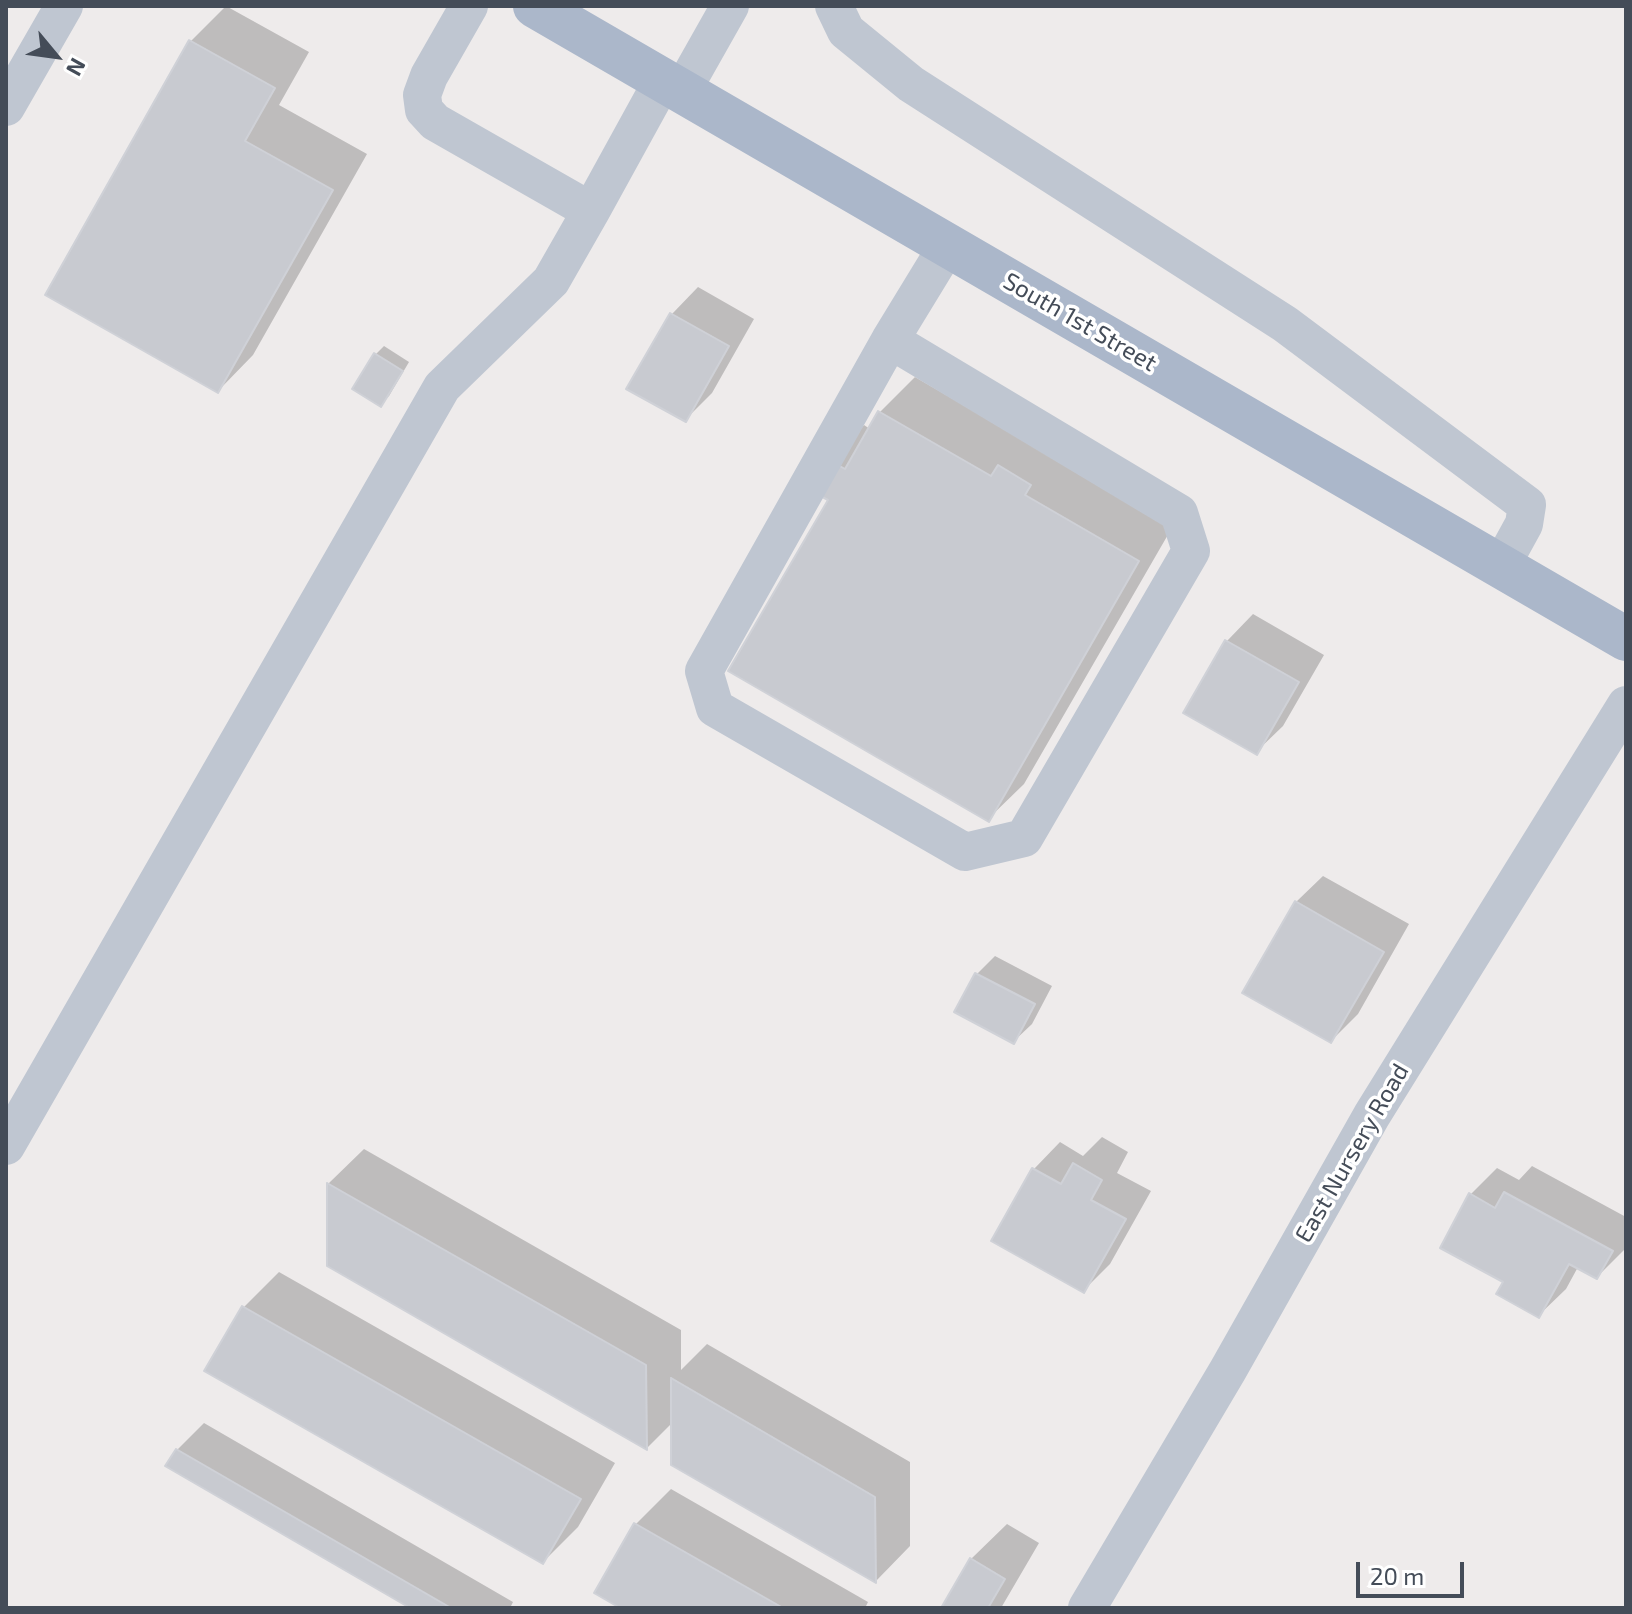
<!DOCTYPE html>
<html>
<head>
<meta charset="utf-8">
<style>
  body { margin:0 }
  #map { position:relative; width:1632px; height:1614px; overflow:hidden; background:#eeebeb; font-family:"Exo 2",sans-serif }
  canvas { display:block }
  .frame { position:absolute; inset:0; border:8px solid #444c58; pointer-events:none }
  .north { position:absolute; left:16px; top:16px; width:80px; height:80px; -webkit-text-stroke:6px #fff; paint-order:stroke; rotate:119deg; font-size:22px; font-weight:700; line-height:32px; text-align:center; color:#444c58 }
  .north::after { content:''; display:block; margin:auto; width:28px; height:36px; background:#444c58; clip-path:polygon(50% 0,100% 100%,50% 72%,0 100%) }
  .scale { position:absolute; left:1356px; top:1562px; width:108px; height:36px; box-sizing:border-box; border:4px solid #444c58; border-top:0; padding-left:10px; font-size:24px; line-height:28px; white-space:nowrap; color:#444c58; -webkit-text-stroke:6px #fff; paint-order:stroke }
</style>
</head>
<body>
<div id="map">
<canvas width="1632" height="1614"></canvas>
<div class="frame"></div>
<div class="north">N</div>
<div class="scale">20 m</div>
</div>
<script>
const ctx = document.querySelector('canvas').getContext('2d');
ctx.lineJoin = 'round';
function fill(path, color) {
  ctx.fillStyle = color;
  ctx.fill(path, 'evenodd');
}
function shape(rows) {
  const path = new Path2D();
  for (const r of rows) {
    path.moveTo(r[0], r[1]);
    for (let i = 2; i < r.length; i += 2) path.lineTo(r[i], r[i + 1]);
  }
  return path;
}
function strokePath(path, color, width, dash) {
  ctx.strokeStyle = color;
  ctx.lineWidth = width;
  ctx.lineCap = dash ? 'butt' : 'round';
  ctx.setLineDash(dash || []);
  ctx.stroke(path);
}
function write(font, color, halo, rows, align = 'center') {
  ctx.font = font + ' "Exo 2",sans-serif';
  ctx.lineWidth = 7;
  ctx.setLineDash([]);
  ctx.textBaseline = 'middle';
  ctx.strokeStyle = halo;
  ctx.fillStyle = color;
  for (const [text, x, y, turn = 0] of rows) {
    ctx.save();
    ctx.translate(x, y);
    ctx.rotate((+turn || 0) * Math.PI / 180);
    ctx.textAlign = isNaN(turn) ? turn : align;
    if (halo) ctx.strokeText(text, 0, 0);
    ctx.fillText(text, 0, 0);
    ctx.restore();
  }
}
fill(shape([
  [226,6,309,52,279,105,367,154,253,355,218,391,48,295,191,41],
  [698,287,754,319,712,393,685,420,672,314],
  [384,346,409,362,389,396,380,404,375,355],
  [915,377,1173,526,1024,784,988,819,830,499,812,489,864,425,870,429,880,412],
  [1253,614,1324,655,1283,726,1256,752,1227,641],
  [1323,876,1409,924,1358,1014,1331,1041,1296,902],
  [995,956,1052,986,1032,1024,1014,1041,977,974],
  [1102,1137,1128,1152,1117,1173,1151,1191,1110,1264,1083,1291,1034,1169,1060,1142,1083,1156],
  [364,1149,681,1330,681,1370,707,1344,910,1462,910,1546,876,1581,673,1422,647,1448,329,1265,329,1183],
  [1532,1166,1626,1217,1626,1246,1624,1250,1597,1277,1578,1267,1566,1289,1539,1315,1506,1281,1471,1194,1497,1168,1519,1180],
  [279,1272,615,1463,578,1527,543,1562,207,1371,244,1307],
  [204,1423,513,1602,510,1608,414,1608,168,1465,177,1450],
  [671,1489,868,1602,865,1608,624,1608,636,1524],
  [1007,1524,1039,1543,1001,1608,943,1608,971,1559]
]), '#0003');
const building = shape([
  [189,40,275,88,245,141,333,190,218,393,45,295,189,40],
  [670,313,729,346,686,422,626,389,670,313],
  [374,353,403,371,381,407,352,389,374,353],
  [878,411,991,476,998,465,1031,485,1025,495,1139,561,989,822,728,671,828,500,809,490,827,459,845,469,878,411],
  [1225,640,1299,682,1257,755,1183,713,1225,640],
  [1295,901,1384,952,1331,1043,1242,993,1295,901],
  [975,973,1035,1004,1014,1044,954,1012,975,973],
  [1073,1163,1102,1180,1091,1200,1126,1219,1084,1293,991,1241,1032,1168,1061,1184,1073,1163],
  [327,1183,646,1365,647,1450,327,1266,327,1183],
  [1504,1192,1613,1251,1597,1279,1569,1264,1539,1318,1496,1294,1503,1282,1440,1248,1469,1193,1495,1208,1504,1192],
  [242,1306,581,1499,543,1564,204,1371,242,1306],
  [671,1378,875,1497,876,1583,671,1465,671,1378],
  [176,1449,451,1608,410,1608,165,1466,176,1449],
  [634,1523,783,1608,620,1608,594,1593,634,1523],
  [970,1558,1005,1579,988,1608,941,1608,970,1558]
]);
fill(building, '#c8cad0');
strokePath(building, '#cfd1d7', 2);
strokePath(shape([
  [469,6,429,76,422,95,424,110,435,122,591,211,663,80],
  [834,6,846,31,911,84,1285,324,1527,505,1524,524,1501,566],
  [682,91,730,6],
  [6,107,64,6],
  [890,340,1179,513,1191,551,1024,838,965,852,715,708,704,671,890,340,948,245],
  [6,1146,442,387,551,281,591,211],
  [1087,1608,1228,1370,1372,1115,1626,705]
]), '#bfc6d1', 38);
strokePath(shape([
  [535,6,1626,639]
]), '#abb7ca', 44);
write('24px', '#444c58', '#fff', [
  ["South 1st Street",1080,322,30],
  ["East Nursery Road",1352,1153,-60]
]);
</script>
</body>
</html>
